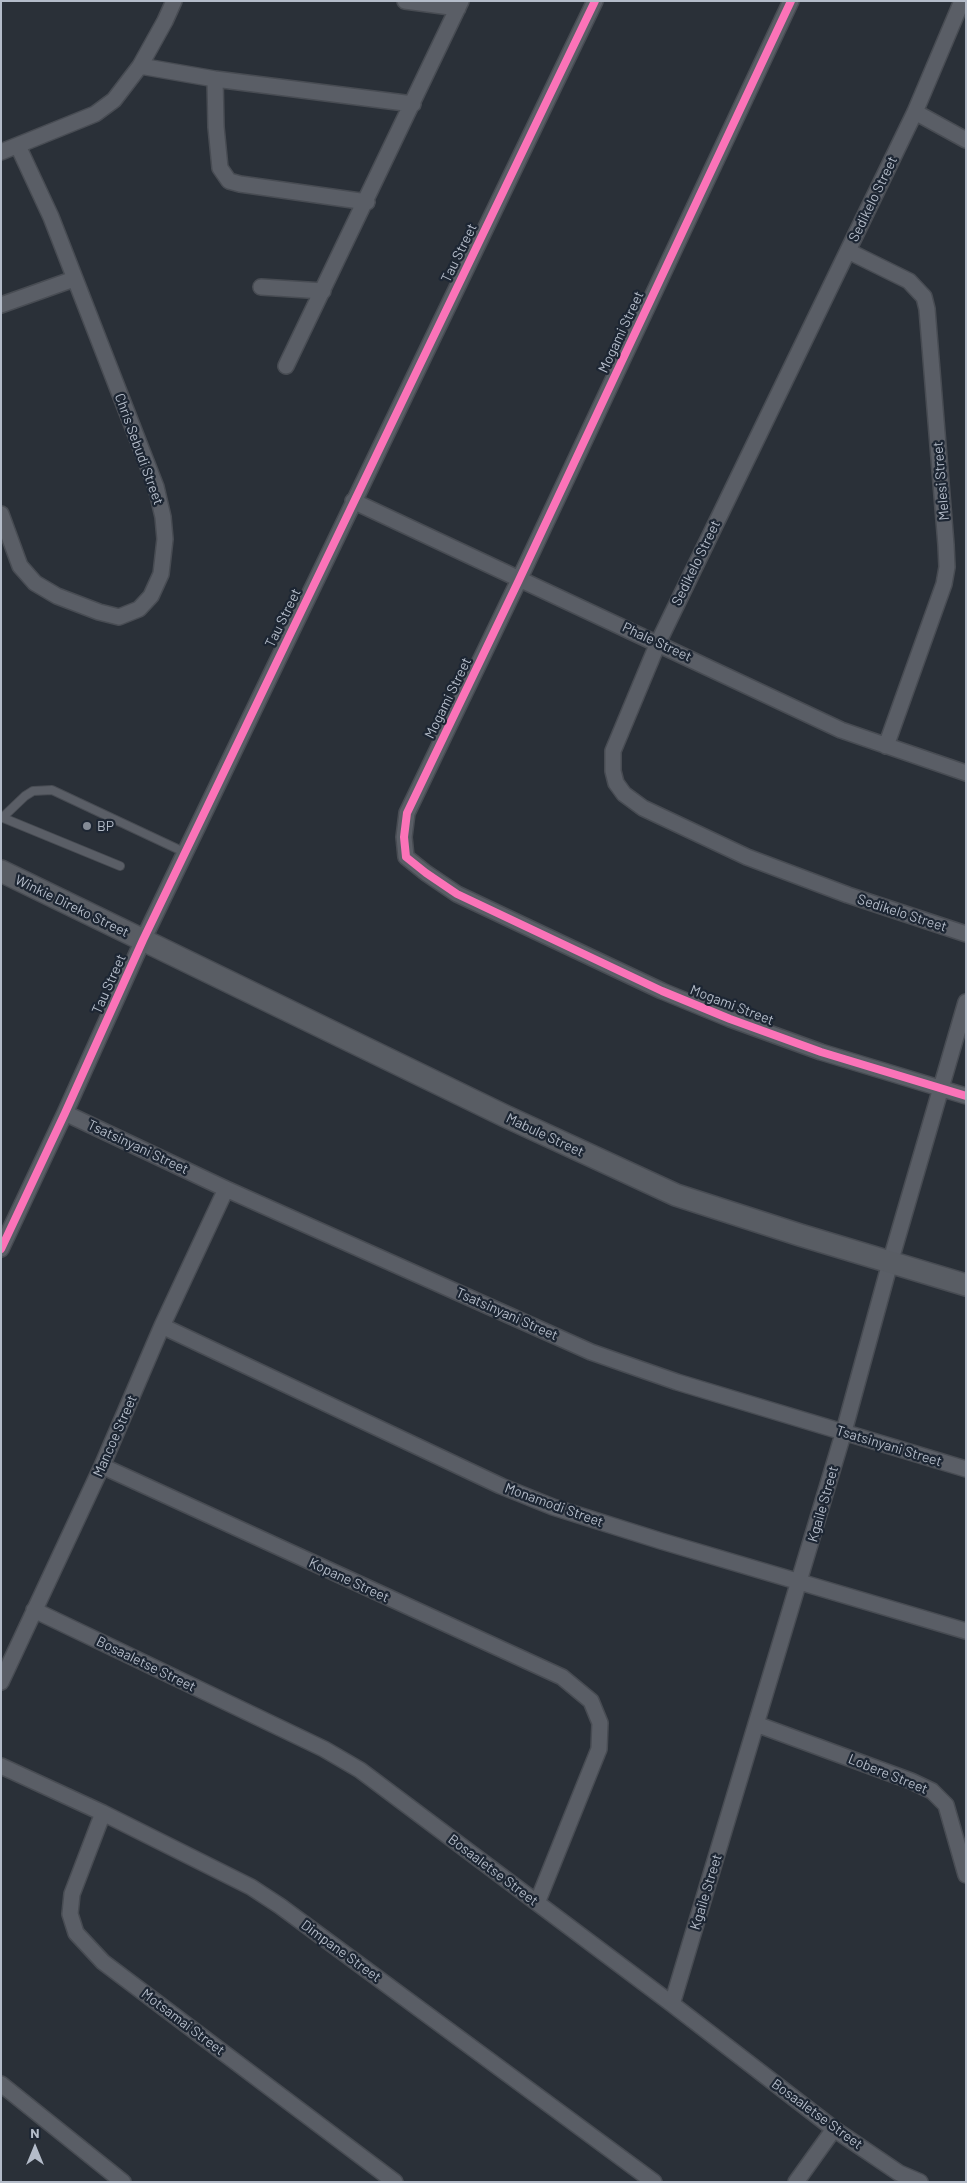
<!DOCTYPE html>
<html>
<head>
<meta charset="utf-8">
<style>
  body { margin:0 }
  #map { position:relative; width:967px; height:2183px; overflow:hidden; background:#2a3038; font-family:Barlow,sans-serif }
  canvas { display:block }
  .frame { position:absolute; inset:0; border:2px solid #b4bcc9; pointer-events:none }
  .north { position:absolute; left:10px; top:2123px; width:50px; height:50px; -webkit-text-stroke:4px #1d2633; paint-order:stroke; rotate:0deg; font-size:14px; font-weight:700; line-height:20px; text-align:center; color:#b4bcc9 }
  .north::after { content:''; display:block; margin:auto; width:18px; height:22px; background:#b4bcc9; clip-path:polygon(50% 0,100% 100%,50% 72%,0 100%) }
</style>
</head>
<body>
<div id="map">
<canvas width="967" height="2183"></canvas>
<div class="frame"></div>
<div class="north">N</div>
</div>
<script>
const ctx = document.querySelector('canvas').getContext('2d');
ctx.lineJoin = 'round';
function shape(rows) {
  const path = new Path2D();
  for (const r of rows) {
    path.moveTo(r[0], r[1]);
    for (let i = 2; i < r.length; i += 2) path.lineTo(r[i], r[i + 1]);
  }
  return path;
}
function strokePath(path, color, width, dash) {
  ctx.strokeStyle = color;
  ctx.lineWidth = width;
  ctx.lineCap = dash ? 'butt' : 'round';
  ctx.setLineDash(dash || []);
  ctx.stroke(path);
}
function write(font, color, halo, rows, align = 'center') {
  ctx.font = font + ' Barlow,sans-serif';
  ctx.lineWidth = 4.5;
  ctx.setLineDash([]);
  ctx.textBaseline = 'middle';
  ctx.strokeStyle = halo;
  ctx.fillStyle = color;
  for (const [text, x, y, turn = 0] of rows) {
    ctx.save();
    ctx.translate(x, y);
    ctx.rotate((+turn || 0) * Math.PI / 180);
    ctx.textAlign = isNaN(turn) ? turn : align;
    if (halo) ctx.strokeText(text, 0, 0);
    ctx.fillText(text, 0, 0);
    ctx.restore();
  }
}
const lane = shape([
  [1,817,120,866],
  [3,817,25,796,33,791,52,790,184,852]
]);
const street = shape([
  [405,1,458,8],
  [791,1,519,580,407,813,404,837,406,857,426,873,457,894,662,991,730,1019,821,1052,966,1096],
  [962,1,915,112,658,643,613,751,613,771,616,783,624,794,643,808,747,857,848,895,966,934],
  [140,66,215,79,413,104],
  [215,79,216,127,220,168,229,181,240,184,367,202],
  [915,112,966,140],
  [1,152,95,114,114,100,140,66,165,21,174,1],
  [848,251,909,281,924,297,927,309,946,545,947,567,944,584,886,746],
  [261,287,323,291],
  [1,305,74,279],
  [286,366,461,1],
  [353,501,841,730,966,773],
  [1,514,20,566,35,583,57,596,99,612,119,617,139,609,151,596,161,574,165,539,163,517,156,487,51,217,18,146],
  [65,1113,226,1189,591,1352,677,1382,966,1469],
  [1,1249,65,1113,143,940,595,1],
  [162,1326,501,1486,553,1507,661,1541,966,1631],
  [102,1466,562,1677,591,1701,600,1723,599,1749,537,1903],
  [34,1610,324,1749,360,1770,672,2004,834,2129,899,2173,920,2182],
  [1,1682,102,1466,162,1326,226,1189],
  [756,1724,911,1781,932,1791,946,1805,966,1875],
  [1,1766,103,1813,251,1887,280,1906,654,2182],
  [103,1813,72,1894,70,1914,76,1933,103,1962,395,2182],
  [672,2004,844,1431,890,1263,966,1002],
  [1,2084,123,2182],
  [796,2182,834,2129]
]);
const secondary = shape([
  [1,871,505,1116,676,1195,800,1235,966,1285]
]);
strokePath(lane, '#484c53', 10);
strokePath(street, '#484c53', 18);
strokePath(secondary, '#484c53', 24);
strokePath(lane, '#5a5e66', 8);
strokePath(street, '#5a5e66', 15);
strokePath(secondary, '#595d64', 21);
strokePath(shape([
  [791,1,519,580,407,813,404,837,406,857,426,873,457,894,662,991,730,1019,821,1052,966,1096],
  [1,1249,65,1113,143,940,595,1]
]), '#fb73b8', 8);
for (const [x, y, r, color] of [
  [87,826,5,"#848b96"]
]) {
  const dot = new Path2D();
  dot.arc(x, y, r, 0, 2 * Math.PI);
  ctx.fillStyle = color;
  ctx.fill(dot);
  strokePath(dot, '#1d2633', 2);
}
write('14px', '#b4bcc9', '#1d2633', [
  ["Sedikelo Street",873,199,-64],
  ["Tau Street",459,253,-64],
  ["Mogami Street",621,332,-65],
  ["Chris Sebudi Street",139,449,70],
  ["Melesi Street",941,481,-95],
  ["Sedikelo Street",696,563,-64],
  ["Tau Street",283,618,-64],
  ["Phale Street",657,642,25],
  ["Mogami Street",448,698,-64],
  ["Winkie Direko Street",72,906,26],
  ["Sedikelo Street",902,913,18],
  ["Tau Street",109,984,-66],
  ["Mogami Street",732,1005,21],
  ["Mabule Street",545,1135,25],
  ["Tsatsinyani Street",138,1147,25],
  ["Tsatsinyani Street",507,1314,24],
  ["Mancoe Street",115,1436,-66],
  ["Tsatsinyani Street",889,1446,17],
  ["Kgaile Street",823,1504,-74],
  ["Monamodi Street",554,1505,20],
  ["Kopane Street",349,1580,25],
  ["Bosaaletse Street",146,1664,26],
  ["Lobere Street",888,1774,22],
  ["Bosaaletse Street",493,1870,37],
  ["Kgaile Street",706,1892,-73],
  ["Dimpane Street",341,1951,36],
  ["Motsamai Street",183,2022,37],
  ["Bosaaletse Street",817,2114,36]
]);
write('14px', '#b4bcc9', '#1d2633', [
  ["BP",97,826]
], 'left');
</script>
</body>
</html>
